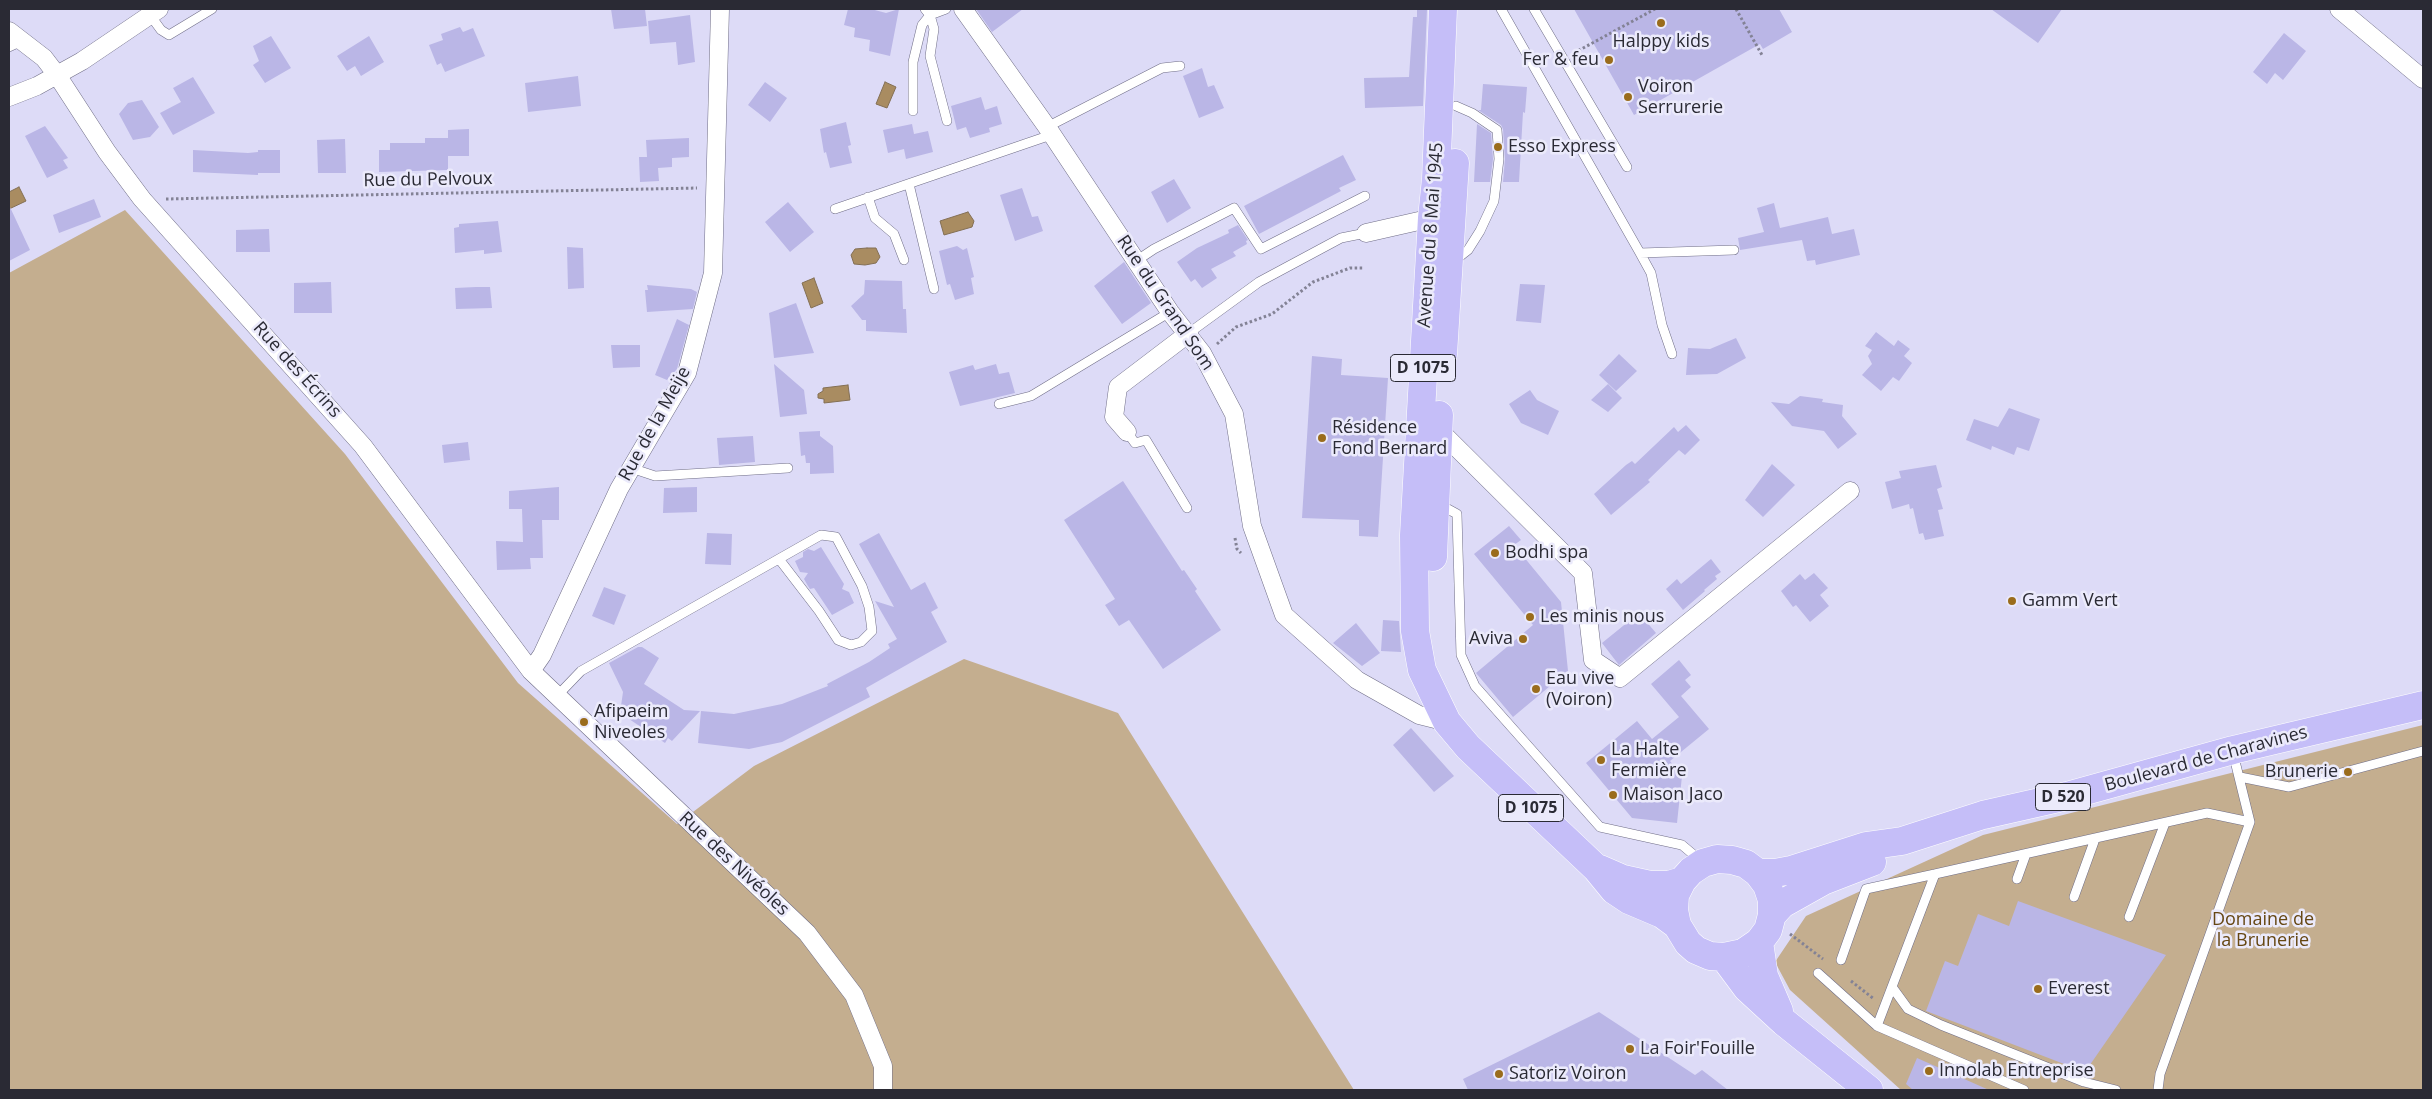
<!DOCTYPE html>
<html>
<head>
<meta charset="utf-8">
<style>
  body { margin:0 }
  #map { position:relative; width:2432px; height:1099px; overflow:hidden; background:#dddbf7; font-family:"Open Sans",sans-serif }
  canvas { display:block }
  .frame { position:absolute; inset:0; border:10px solid #2a2a34; pointer-events:none }
</style>
</head>
<body>
<div id="map">
<canvas width="2432" height="1099"></canvas>
<div class="frame"></div>
</div>
<script>
const ctx = document.querySelector('canvas').getContext('2d');
ctx.lineJoin = 'round';
function fill(path, color) {
  ctx.fillStyle = color;
  ctx.fill(path, 'evenodd');
}
function shape(rows) {
  const path = new Path2D();
  for (const r of rows) {
    path.moveTo(r[0], r[1]);
    for (let i = 2; i < r.length; i += 2) path.lineTo(r[i], r[i + 1]);
  }
  return path;
}
function strokePath(path, color, width, dash) {
  ctx.strokeStyle = color;
  ctx.lineWidth = width;
  ctx.lineCap = dash ? 'butt' : 'round';
  ctx.setLineDash(dash || []);
  ctx.stroke(path);
}
function write(font, color, halo, rows, align = 'center') {
  ctx.font = font + ' "Open Sans",sans-serif';
  ctx.lineWidth = 5;
  ctx.setLineDash([]);
  ctx.textBaseline = 'middle';
  ctx.strokeStyle = halo;
  ctx.fillStyle = color;
  for (const [text, x, y, turn = 0] of rows) {
    ctx.save();
    ctx.translate(x, y);
    ctx.rotate((+turn || 0) * Math.PI / 180);
    ctx.textAlign = isNaN(turn) ? turn : align;
    if (halo) ctx.strokeText(text, 0, 0);
    ctx.fillText(text, 0, 0);
    ctx.restore();
  }
}
fill(shape([
  [125,210,345,454,518,683,677,824,754,766,964,659,1118,713,1354,1090,9,1090,9,273],
  [2423,725,2423,1090,1901,1090,1790,990,1775,962,1806,916,1983,835]
]), '#c4ae8f');
const water = shape([
  [885,82,896,87,887,108,876,104,885,82],
  [19,187,26,201,9,209,9,192,19,187],
  [968,212,974,221,972,227,944,235,940,221,968,212],
  [867,248,876,248,880,257,876,263,865,265,854,264,851,255,855,249,867,248],
  [814,278,823,303,811,308,802,283,814,278],
  [848,385,850,400,824,403,824,399,818,398,818,394,823,391,823,388,848,385]
]);
fill(water, '#a98c61');
strokePath(water, '#836f54', 1);
fill(shape([
  [611,9,645,9,647,26,614,29],
  [848,9,871,9,886,13,899,9,890,56,869,51,870,40,854,37,855,28,844,25],
  [976,9,1023,9,992,32],
  [1417,9,1427,9,1423,106,1365,108,1364,78,1409,77,1413,17,1417,17],
  [1574,9,1779,9,1792,32,1763,49,1760,44,1634,115],
  [1991,9,2062,9,2038,43],
  [690,15,695,62,678,65,676,42,650,44,648,21],
  [460,27,463,32,473,28,485,56,445,72,441,63,437,65,429,45,443,40,441,34],
  [2284,33,2306,51,2283,80,2275,73,2267,84,2253,72],
  [271,36,291,68,265,83,253,65,259,61,253,46],
  [369,36,384,62,361,76,355,66,347,71,337,56],
  [1202,68,1208,87,1214,85,1224,108,1199,118,1183,76],
  [578,76,581,106,528,112,525,83],
  [193,77,215,113,173,135,160,113,181,102,173,88],
  [765,82,787,98,770,122,748,105],
  [1483,84,1527,87,1525,113,1523,112,1519,182,1503,182,1505,159,1503,129,1501,125,1478,110,1481,110],
  [981,97,985,110,997,106,1002,124,989,128,990,132,970,138,966,127,957,130,951,106],
  [142,100,159,127,150,137,133,140,119,114,128,103],
  [846,122,851,145,848,146,852,163,830,168,826,152,824,153,820,129],
  [912,124,914,134,928,131,933,152,906,159,904,149,888,153,883,130],
  [1477,124,1491,133,1493,159,1490,182,1474,182],
  [45,126,68,158,63,160,68,168,47,178,25,136],
  [469,129,469,156,448,156,448,170,379,172,379,150,390,150,390,143,425,143,425,138,448,138,448,130],
  [689,138,689,157,672,158,672,167,658,168,659,181,640,182,639,157,647,157,646,140],
  [345,139,346,173,318,173,317,140],
  [193,150,248,153,258,152,258,150,280,150,280,173,258,173,258,175,193,172],
  [1343,155,1356,180,1339,188,1341,191,1259,234,1244,206],
  [1174,179,1191,208,1167,223,1151,192],
  [1022,188,1032,217,1038,216,1043,231,1015,241,1000,195],
  [94,199,101,217,59,233,53,215],
  [788,202,814,232,790,252,765,222],
  [1774,203,1780,228,1828,217,1832,234,1854,229,1860,255,1816,265,1815,260,1807,261,1802,240,1740,250,1738,238,1764,232,1757,208],
  [9,205,30,250,9,261],
  [498,221,502,252,484,254,484,250,455,253,454,228,459,227,459,224],
  [1238,225,1248,240,1246,241,1247,244,1233,252,1236,256,1211,269,1217,278,1202,288,1195,279,1191,282,1177,262,1197,248,1229,233,1228,230],
  [269,229,270,252,236,252,236,230],
  [957,246,963,250,967,248,974,277,971,278,974,294,955,300,950,284,947,285,939,251],
  [567,247,583,248,584,288,568,289],
  [1124,262,1151,303,1122,324,1094,286],
  [865,280,902,281,903,309,906,309,907,333,866,331,866,320,862,320,851,306,864,294],
  [331,282,332,313,294,313,294,283],
  [1520,284,1545,285,1541,323,1516,321],
  [647,285,691,289,697,292,693,309,647,312,645,290,648,290],
  [476,287,490,287,492,308,456,309,455,288],
  [796,303,814,353,774,358,769,313],
  [677,319,689,325,677,369,667,380,655,375],
  [1876,332,1894,346,1898,340,1910,349,1904,356,1912,363,1899,381,1893,377,1881,391,1862,375,1872,364,1868,356,1872,350,1865,346],
  [1736,338,1746,358,1717,374,1686,375,1688,348,1710,349],
  [611,345,640,345,640,367,613,368],
  [1619,354,1637,371,1616,391,1599,375],
  [1312,356,1342,359,1341,375,1388,378,1378,537,1359,536,1359,520,1302,518],
  [774,364,804,390,807,414,780,417],
  [996,364,999,374,1009,372,1015,393,960,406,949,372,973,365,975,370],
  [1608,384,1622,398,1608,412,1591,400],
  [1530,390,1537,400,1559,411,1548,435,1521,423,1509,404],
  [1800,396,1823,399,1822,402,1843,405,1842,416,1857,434,1838,449,1824,431,1792,426,1771,402,1789,404],
  [2009,408,2040,419,2029,451,2017,447,2014,455,1992,446,1991,450,1966,440,1974,419,1998,427],
  [1686,425,1700,440,1685,455,1679,450,1648,480,1650,482,1611,515,1594,494,1626,465,1632,461,1635,464,1674,427,1678,432],
  [820,431,820,436,833,446,834,473,810,474,810,463,806,463,805,455,801,456,799,432],
  [753,436,755,462,719,465,717,438],
  [468,442,470,460,444,463,442,445],
  [1772,464,1795,485,1763,517,1745,500],
  [1936,465,1942,487,1937,489,1943,509,1938,510,1944,536,1925,540,1923,533,1919,534,1913,508,1910,509,1909,504,1892,509,1885,482,1901,478,1899,471],
  [1123,481,1182,571,1184,570,1197,589,1195,591,1221,630,1163,669,1129,620,1119,626,1105,605,1115,599,1064,520],
  [559,487,559,520,542,520,543,558,530,558,531,569,497,570,496,541,523,542,522,509,509,509,509,491],
  [697,487,697,512,663,513,664,488],
  [1509,526,1521,540,1514,545,1561,602,1568,671,1513,717,1476,673,1533,625,1474,554],
  [707,533,732,534,731,565,705,564],
  [879,533,911,590,925,582,938,608,931,612,947,642,866,688,870,697,782,742,749,749,698,743,701,711,734,714,782,704,828,686,827,684,869,662,890,648,888,644,897,639,875,601,894,607,859,544],
  [821,547,844,584,842,589,849,592,854,603,832,615,814,588,810,589,808,586,804,579,808,573,800,572,795,561,803,557,803,552,808,549,814,551],
  [1711,559,1721,572,1715,576,1717,579,1704,590,1705,591,1683,610,1666,589,1677,579,1681,584],
  [1814,573,1828,588,1820,595,1829,606,1810,622,1796,605,1793,607,1781,591,1800,574,1805,580],
  [604,587,626,595,614,625,592,616],
  [1639,613,1656,633,1619,665,1602,643],
  [1383,620,1399,621,1401,652,1381,651],
  [1356,623,1380,653,1362,666,1333,643],
  [638,647,642,647,659,658,644,684,684,710,700,711,672,741,668,738,665,743,620,713,623,692,609,663],
  [1679,660,1691,675,1685,680,1691,687,1681,696,1709,729,1670,761,1682,776,1677,823,1632,818,1586,763,1637,721,1652,739,1679,717,1651,684],
  [1411,728,1454,776,1434,792,1393,745],
  [2018,901,2166,955,2085,1072,1926,1011,1945,961,1958,966,1978,914,2009,926],
  [1599,1012,1695,1075,1702,1070,1728,1090,1468,1090,1463,1079],
  [1917,1058,1989,1090,1913,1090,1906,1084]
]), '#bab6e6');
const service = shape([
  [925,9,930,15,946,9],
  [1501,9,1640,253,1734,250],
  [1534,9,1627,167],
  [150,15,161,30,169,35,212,9],
  [9,47,22,41],
  [913,111,913,62,922,25,930,15,934,29,930,56,947,121],
  [1047,127,1162,68,1180,66],
  [909,184,934,289],
  [868,197,875,218,894,234,904,260],
  [835,209,1051,135],
  [1640,253,1651,273,1662,325,1672,354],
  [1136,261,1154,249,1234,208,1261,249,1365,196],
  [1454,261,1468,250,1480,231,1494,201,1499,159,1497,130,1472,113,1456,106],
  [1189,333,1259,282,1341,238,1366,233],
  [999,404,1031,396,1170,312],
  [1127,432,1135,443,1146,440,1187,508],
  [631,468,655,476,788,468],
  [1441,502,1446,508,1457,514,1461,655,1475,686,1600,827,1682,845,1701,861],
  [557,696,581,671,821,535,836,537,862,586,869,607,872,631,861,642,851,645,838,640,819,611,779,559],
  [2240,777,2289,787,2423,751],
  [2017,879,2026,854],
  [2074,897,2095,839],
  [2129,917,2165,823],
  [1841,960,1866,889,1935,874],
  [1818,973,1877,1026,1935,874,2207,813,2250,822,2233,753],
  [1892,987,1908,1009,1941,1025,2084,1082,2116,1090],
  [1877,1026,2024,1090],
  [2158,1090,2160,1074,2250,822]
]);
const minor = shape([
  [963,9,1047,127,1170,312,1202,353,1234,414,1252,526,1284,615,1357,680,1419,715,1447,722],
  [2339,9,2423,79],
  [9,31,44,58,57,75,107,152,142,199,363,446,531,671,807,933,854,995,883,1066,883,1090],
  [9,97,37,86,82,61,159,9],
  [1366,233,1432,218,1441,219],
  [1435,428,1438,429,1583,573,1593,660,1620,678,1850,491],
  [1127,432,1114,417,1118,387,1189,333],
  [531,671,542,655,619,489,687,373,713,273,720,9]
]);
const primary = shape([
  [1443,9,1436,179,1432,218,1414,535,1415,631,1422,670,1447,722,1468,747,1596,868,1614,890,1629,900,1662,914,1677,925],
  [1443,354,1455,163],
  [1433,557,1439,415],
  [1600,869,1623,879,1650,885,1669,885,1682,881,1691,871,1703,863,1717,859,1732,860,1746,864,1758,873,1767,885,1772,900,1772,915,1768,930,1759,942,1743,953,1724,957,1710,956,1696,950,1688,943,1677,925,1674,910,1675,895,1682,881],
  [1758,873,1775,873,1791,870,1866,846,1902,841,1983,815,2067,796,2233,750,2423,705],
  [1772,915,1782,904,1823,881,1872,862],
  [1759,942,1764,976,1779,1011],
  [1724,957,1747,988,1784,1022,1869,1090]
]);
strokePath(service, '#706e87', 10);
strokePath(minor, '#706e87', 19);
strokePath(primary, '#fff', 29);
strokePath(shape([
  [1736,9,1762,55],
  [1574,53,1655,9],
  [166,199,697,188],
  [1217,344,1236,327,1272,314,1313,282,1350,268,1364,268],
  [1235,538,1237,549,1241,553],
  [1790,934,1823,959],
  [1851,981,1874,999]
]), '#838295', 3, [2.5, 2.5]);
strokePath(service, '#fff', 9);
strokePath(minor, '#fff', 18);
strokePath(primary, '#c5bef8', 28);
for (const [x, y, r, color] of [
  [1661,23,5,"#9a6c1c"],
  [1609,60,5,"#9a6c1c"],
  [1628,97,5,"#9a6c1c"],
  [1498,147,5,"#9a6c1c"],
  [1322,438,5,"#9a6c1c"],
  [1495,553,5,"#9a6c1c"],
  [2012,601,5,"#9a6c1c"],
  [1530,617,5,"#9a6c1c"],
  [1523,639,5,"#9a6c1c"],
  [1536,689,5,"#9a6c1c"],
  [584,722,5,"#9a6c1c"],
  [1601,760,5,"#9a6c1c"],
  [2348,772,5,"#9a6c1c"],
  [1613,795,5,"#9a6c1c"],
  [2038,989,5,"#9a6c1c"],
  [1630,1049,5,"#9a6c1c"],
  [1929,1071,5,"#9a6c1c"],
  [1499,1074,5,"#9a6c1c"]
]) {
  const dot = new Path2D();
  dot.arc(x, y, r, 0, 2 * Math.PI);
  ctx.fillStyle = color;
  ctx.fill(dot);
  strokePath(dot, '#ebeafb', 2);
}
for (const [x, y, w] of [
  [1423,368,65],
  [2063,797,55],
  [1531,808,65]
]) {
  const box = new Path2D();
  box.roundRect(x - w / 2, y - 13.5, w, 27, 4);
  ctx.fillStyle = '#ebeafb';
  ctx.fill(box);
  strokePath(box, '#2a2a34', 1);
}
write('bold 16px', '#2a2a34', null, [
  ["D 1075",1423,368],
  ["D 520",2063,797],
  ["D 1075",1531,808]
]);
write('18px', '#2a2a34', '#ebeafb', [
  ["Halppy kids",1661,42,"center"],
  ["Fer & feu",1599,60,"right"],
  ["Voiron",1638,87],
  ["Serrurerie",1638,108],
  ["Esso Express",1508,147],
  ["Résidence",1332,428],
  ["Fond Bernard",1332,449],
  ["Bodhi spa",1505,553],
  ["Gamm Vert",2022,601],
  ["Les minis nous",1540,617],
  ["Aviva",1513,639,"right"],
  ["Eau vive",1546,679],
  ["(Voiron)",1546,700],
  ["Afipaeim",594,712],
  ["Niveoles",594,733],
  ["La Halte",1611,750],
  ["Fermière",1611,771],
  ["Brunerie",2338,772,"right"],
  ["Maison Jaco",1623,795],
  ["Everest",2048,989],
  ["La Foir'Fouille",1640,1049],
  ["Innolab Entreprise",1939,1071],
  ["Satoriz Voiron",1509,1074]
], 'left');
write('18px', '#2a2a34', '#ebeafb', [
  ["Rue du Pelvoux",428,180,-1],
  ["Avenue du 8 Mai 1945",1431,235,-86],
  ["Rue du Grand Som",1165,303,56],
  ["Rue des Écrins",297,370,48],
  ["Rue de la Meije",655,424,-61],
  ["Boulevard de Charavines",2206,759,-15],
  ["Rue des Nivéoles",734,864,43]
]);
write('18px', '#664713', '#ebeafb', [
  ["Domaine de",2263,920],
  ["la Brunerie",2263,941]
]);
</script>
</body>
</html>
